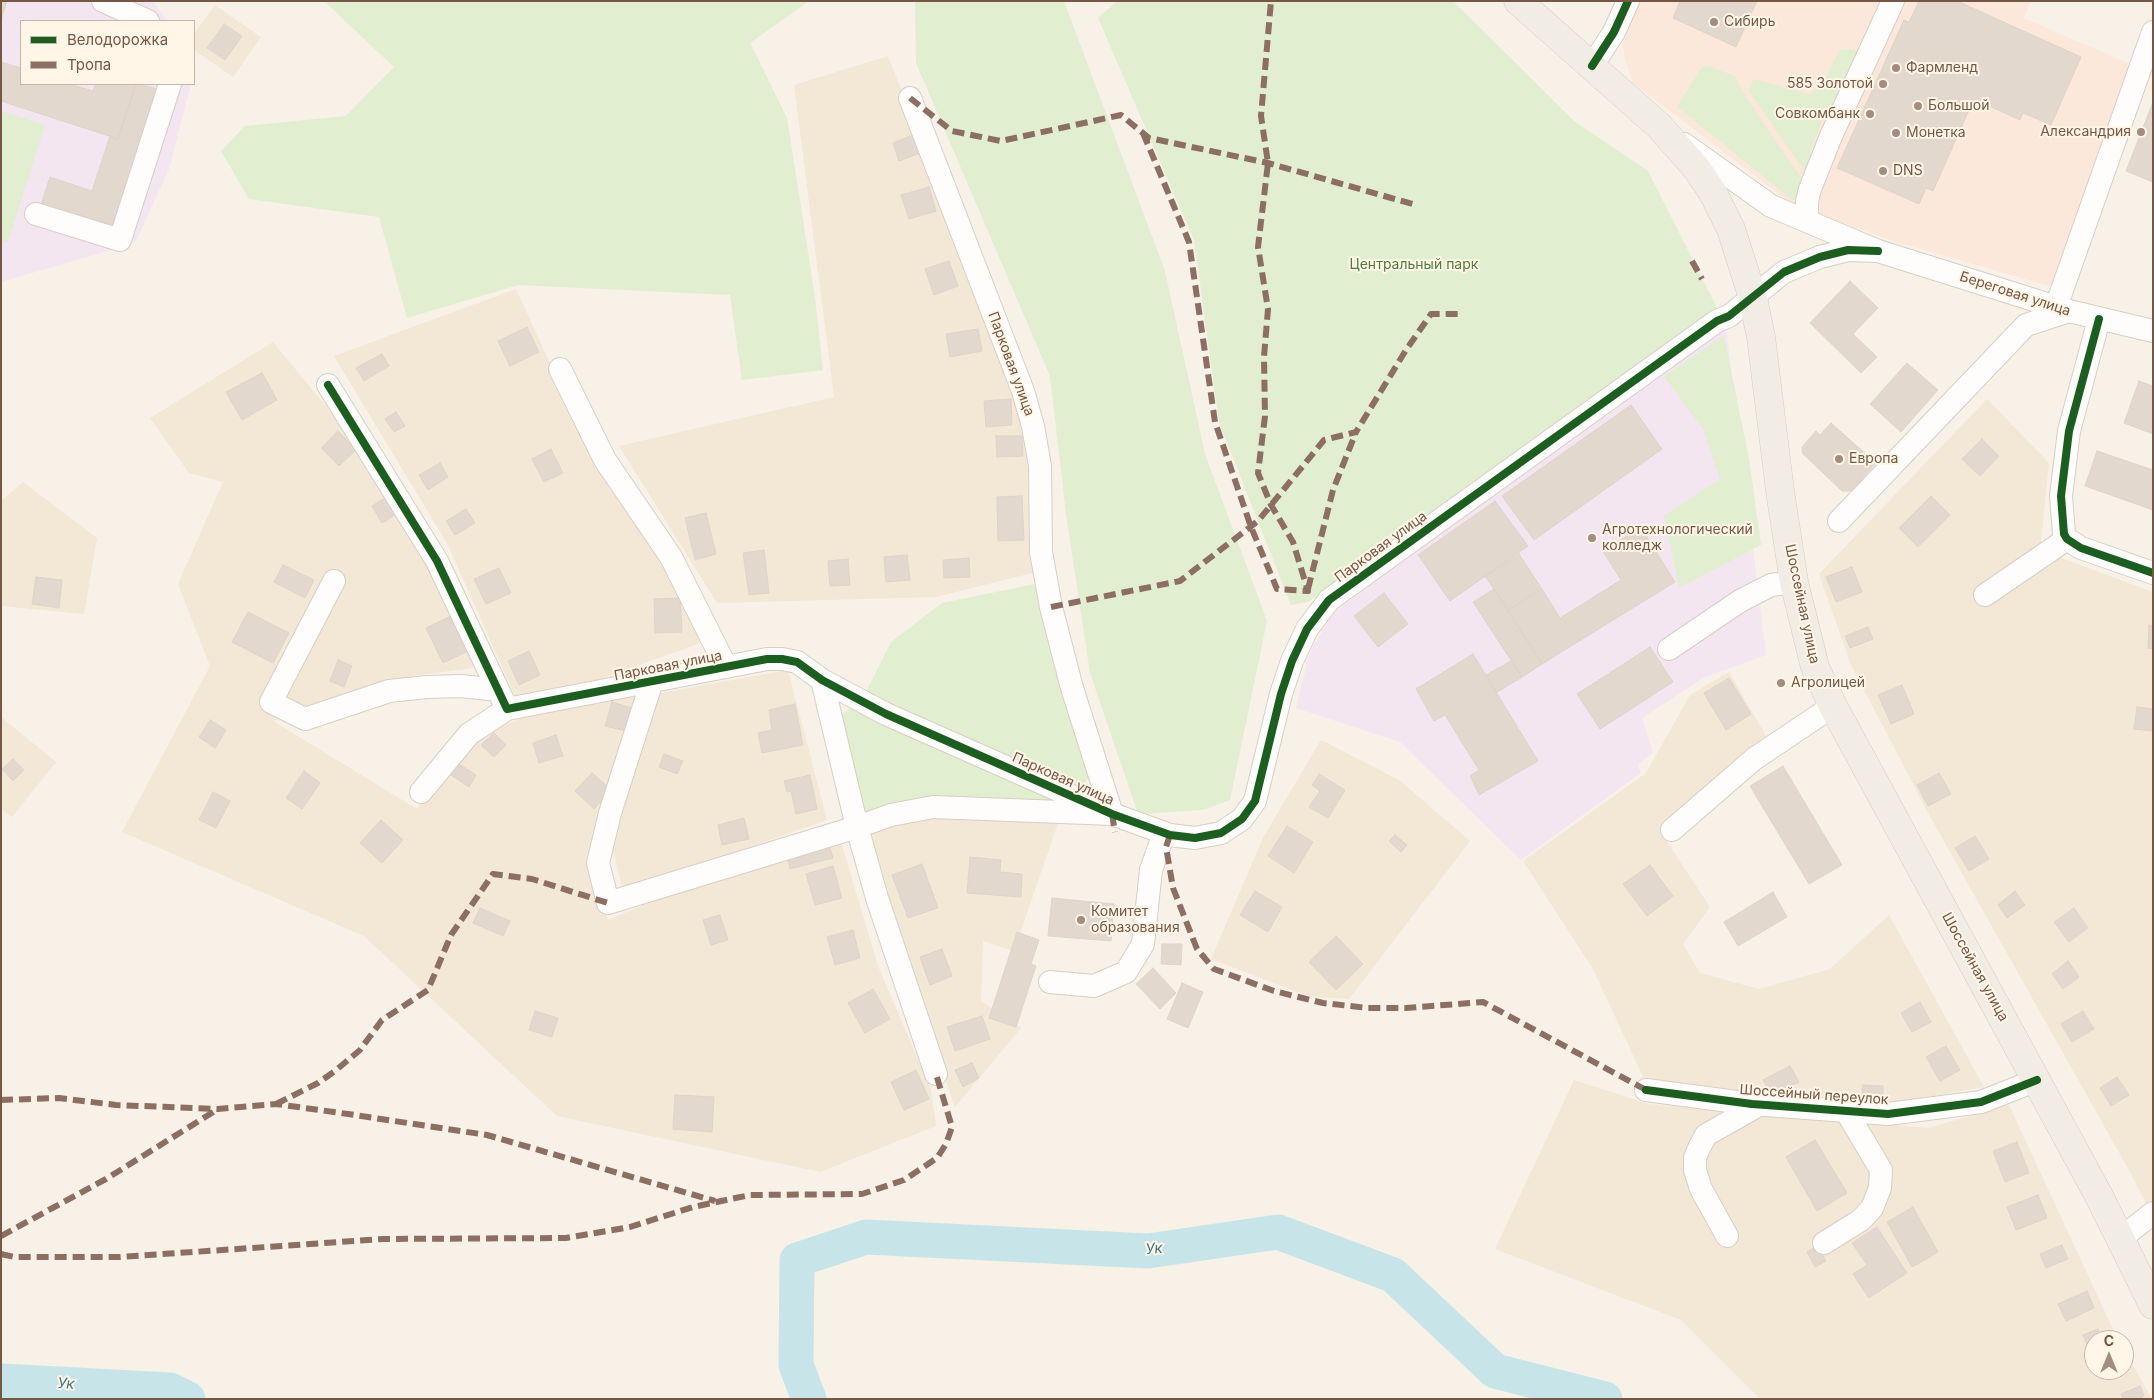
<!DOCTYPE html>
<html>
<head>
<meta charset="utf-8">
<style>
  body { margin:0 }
  #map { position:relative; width:2154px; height:1400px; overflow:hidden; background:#f7f1e7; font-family:Inter,sans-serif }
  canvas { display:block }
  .frame { position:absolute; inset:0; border:2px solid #765746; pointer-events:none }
  .legend { position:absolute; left:20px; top:20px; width:175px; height:65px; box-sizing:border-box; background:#fff6e7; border:1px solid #c8b6a7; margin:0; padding:6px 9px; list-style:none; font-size:15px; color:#765746 }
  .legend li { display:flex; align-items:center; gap:10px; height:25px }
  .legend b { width:25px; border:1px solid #c8b6a7 }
  .north { position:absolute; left:2084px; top:1330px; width:50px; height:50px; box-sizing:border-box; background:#fff6e7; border:1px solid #c8b6a7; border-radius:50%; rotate:0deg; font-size:14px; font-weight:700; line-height:20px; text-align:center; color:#765746 }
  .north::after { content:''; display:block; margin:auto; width:18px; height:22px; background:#a38d7e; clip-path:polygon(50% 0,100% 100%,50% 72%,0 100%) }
</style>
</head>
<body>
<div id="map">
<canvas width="2154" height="1400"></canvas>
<div class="frame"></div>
<ul class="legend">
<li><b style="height:6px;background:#1b5e20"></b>Велодорожка</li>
<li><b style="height:6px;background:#8d6e63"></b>Тропа</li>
</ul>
<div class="north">С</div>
</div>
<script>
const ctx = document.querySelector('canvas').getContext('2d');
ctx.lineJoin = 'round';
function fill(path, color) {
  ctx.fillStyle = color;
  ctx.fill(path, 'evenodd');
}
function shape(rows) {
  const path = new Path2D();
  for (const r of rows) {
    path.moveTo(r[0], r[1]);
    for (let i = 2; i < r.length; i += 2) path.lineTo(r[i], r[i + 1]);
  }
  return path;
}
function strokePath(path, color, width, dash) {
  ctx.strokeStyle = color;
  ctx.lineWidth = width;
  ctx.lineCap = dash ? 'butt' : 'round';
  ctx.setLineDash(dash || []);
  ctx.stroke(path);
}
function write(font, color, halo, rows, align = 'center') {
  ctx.font = font + ' Inter,sans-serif';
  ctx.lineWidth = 4;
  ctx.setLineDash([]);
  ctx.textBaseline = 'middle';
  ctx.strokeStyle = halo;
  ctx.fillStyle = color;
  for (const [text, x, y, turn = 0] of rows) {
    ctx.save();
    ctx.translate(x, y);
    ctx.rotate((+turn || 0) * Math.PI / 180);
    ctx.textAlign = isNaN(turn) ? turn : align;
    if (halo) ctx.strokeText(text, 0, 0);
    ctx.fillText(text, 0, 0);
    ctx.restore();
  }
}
fill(shape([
  [215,5,261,37,233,77,194,50,194,34],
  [888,56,1020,394,1036,467,1036,572,936,597,717,603,619,446,834,397,794,85],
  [516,289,600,472,666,560,701,643,597,680,515,696,448,545,334,356],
  [273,342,363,451,457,611,481,667,411,676,273,721,417,809,470,738,523,718,644,688,593,862,608,920,723,872,839,835,878,966,931,1090,936,1126,820,1172,557,1116,364,936,122,832,210,666,178,584,223,482,189,473,150,418],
  [1987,399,2049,463,2040,550,2153,592,2153,1217,2130,1172,1932,820,1851,665,1819,574],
  [23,482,97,538,84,614,1,606,1,501],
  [788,670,827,820,623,891,610,836,655,694],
  [1729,672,1766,736,1660,831,1710,907,1683,944,1700,973,1759,989,1830,969,1889,915,1984,1087,1885,1105,1753,1097,1645,1081,1593,969,1523,861,1646,773,1690,695],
  [1,717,56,762,12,817,1,809],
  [1321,740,1399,780,1470,841,1349,999,1308,996,1211,959,1264,836],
  [932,812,1058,823,1014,951,983,941,981,1001,1021,1028,955,1107,885,903,865,830],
  [1574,1080,1648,1104,1928,1128,2009,1105,2118,1340,2094,1340,2094,1370,2124,1370,2124,1350,2152,1399,1760,1399,1681,1320,1495,1249]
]), '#f3e7d6');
fill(shape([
  [1640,1,2031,1,2024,18,2130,64,2056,288,1893,241,1792,204,1633,83,1625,60,1623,45,1626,32]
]), '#fbe8db');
fill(shape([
  [1,1,153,1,167,21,21,21,21,84,191,84,169,169,135,243,1,282],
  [1726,329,1766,655,1703,678,1642,718,1653,753,1638,764,1641,773,1521,860,1400,742,1296,708,1310,652,1333,613,1533,463]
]), '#f3e6f1');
fill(shape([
  [324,1,809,1,750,43,787,118,815,297,823,370,742,380,730,295,518,285,407,318,379,217,249,199,221,151,245,126,346,116,394,67],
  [915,1,1064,1,1165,271,1205,454,1267,621,1230,800,1203,810,1138,814,1090,673,1066,514,1050,376,916,63],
  [1117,1,1453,1,1574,121,1648,171,1717,308,1712,317,1308,602,1291,605,1219,422,1194,240,1098,18],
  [1840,49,1862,51,1835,111,1827,108,1811,150,1813,160,1806,173,1749,91,1754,79,1810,94,1823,84],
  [1709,66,1735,76,1744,94,1803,181,1794,201,1677,107,1702,67],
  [1,111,45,125,8,242,1,240],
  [1724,336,1749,459,1761,545,1679,588,1664,516,1720,479,1704,431,1664,376],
  [1040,583,1094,768,1082,788,955,737,865,694,891,642,942,603],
  [855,705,1069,804,861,819,838,717]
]), '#e2eed0');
strokePath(shape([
  [1,1381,170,1390,188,1399],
  [809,1399,796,1365,797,1260,866,1237,1148,1251,1278,1232,1393,1275,1495,1371,1605,1399]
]), '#c7e5e8', 35);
const building = shape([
  [1,1,7,1,1,20,1,1],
  [1680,1,1757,1,1736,47,1673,18,1680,1],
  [1919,1,1957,1,2081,57,2051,125,2023,113,2020,120,1974,99,1933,191,1926,188,1919,204,1837,168,1904,20,1909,22,1919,1],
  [224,24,242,36,225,60,207,48,224,24],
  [1,62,21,68,21,84,70,84,93,91,95,84,136,84,118,139,1,101,1,62],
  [136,84,158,89,111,231,40,208,50,177,92,191,110,136,118,139,136,84],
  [2153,102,2153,182,2126,171,2153,102],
  [913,135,920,153,899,161,893,143,913,135],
  [929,187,936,211,909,219,901,195,929,187],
  [949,261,958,286,934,295,925,269,949,261],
  [1850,281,1878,308,1853,334,1877,357,1861,373,1810,323,1850,281],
  [527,327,539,352,510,366,498,341,527,327],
  [978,329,982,351,950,357,946,334,978,329],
  [382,354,389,366,364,381,356,368,382,354],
  [1907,363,1938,390,1901,432,1870,404,1907,363],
  [262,373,277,400,242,420,226,392,262,373],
  [2139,381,2153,386,2153,434,2124,423,2139,381],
  [1011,399,1012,425,986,427,984,401,1011,399],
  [1631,405,1662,449,1534,540,1502,496,1631,405],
  [396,412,405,426,394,432,385,419,396,412],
  [1831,423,1876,463,1851,491,1842,491,1803,454,1802,447,1816,431,1820,435,1831,423],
  [338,431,356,450,339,466,321,448,338,431],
  [996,436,1022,436,1023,456,997,457,996,436],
  [1982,439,1999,456,1980,476,1962,459,1982,439],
  [551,449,563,473,544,482,532,459,551,449],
  [2097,451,2153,470,2153,510,2085,486,2097,451],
  [440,463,448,477,428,490,419,475,440,463],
  [1022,496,1024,540,998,541,997,497,1022,496],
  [1931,496,1950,515,1918,547,1899,528,1931,496],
  [385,498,395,515,382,523,372,506,385,498],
  [1495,501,1528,546,1450,601,1418,555,1495,501],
  [466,509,475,523,455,535,446,521,466,509],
  [706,513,716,554,695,560,685,518,706,513],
  [1641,527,1675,582,1542,664,1508,610,1542,589,1560,618,1621,580,1603,551,1641,527],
  [764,550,769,593,749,595,743,553,764,550],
  [1519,554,1542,589,1508,610,1485,576,1519,554],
  [907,555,910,580,886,582,884,557,907,555],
  [969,558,970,577,944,578,943,560,969,558],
  [848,559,850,585,830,586,828,561,848,559],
  [283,565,314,580,305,598,274,582,283,565],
  [1852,567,1862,592,1836,602,1826,577,1852,567],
  [499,568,511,593,486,604,474,579,499,568],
  [36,577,62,580,59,608,32,604,36,577],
  [1494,589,1542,664,1522,677,1473,602,1494,589],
  [1384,593,1408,624,1378,647,1354,616,1384,593],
  [680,598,682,632,655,633,654,599,680,598],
  [248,612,289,633,273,663,232,642,248,612],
  [453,615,470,650,443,663,426,628,453,615],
  [2149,625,2153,626,2153,649,2148,648,2149,625],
  [1868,627,1873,639,1850,648,1845,636,1868,627],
  [1650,647,1673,682,1600,729,1577,694,1650,647],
  [529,651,540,675,519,685,508,661,529,651],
  [1473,654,1538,761,1479,795,1470,776,1479,770,1445,715,1434,721,1416,689,1473,654],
  [338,660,352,666,344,687,330,681,338,660],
  [1511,661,1522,677,1496,693,1486,675,1511,661],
  [1729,678,1751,714,1726,730,1704,693,1729,678],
  [1902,685,1914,714,1891,724,1878,695,1902,685],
  [612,702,632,708,626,731,605,726,612,702],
  [795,704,803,745,762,753,758,733,772,730,769,710,795,704],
  [2137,707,2153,709,2153,731,2134,729,2137,707],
  [210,720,226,730,215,748,199,737,210,720],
  [494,733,506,745,494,757,481,745,494,733],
  [556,735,563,756,539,763,533,743,556,735],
  [664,754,683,761,677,774,659,767,664,754],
  [13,759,24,770,13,781,2,769,13,759],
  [456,762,476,775,469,787,448,773,456,762],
  [1783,766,1842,865,1809,884,1750,786,1783,766],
  [304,771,320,783,302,809,286,798,304,771],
  [592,773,611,790,594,809,575,791,592,773],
  [1939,773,1951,794,1928,806,1917,785,1939,773],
  [1319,774,1345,790,1328,818,1309,807,1320,791,1312,785,1319,774],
  [810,775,817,809,796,814,791,791,787,792,784,781,810,775],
  [213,792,230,801,216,828,199,820,213,792],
  [744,818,749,839,722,845,718,825,744,818],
  [381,820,403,840,382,863,360,843,381,820],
  [1287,826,1313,842,1294,873,1268,856,1287,826],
  [1395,835,1407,845,1401,852,1389,841,1395,835],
  [1975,836,1989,859,1969,871,1955,848,1975,836],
  [829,844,833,858,790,869,787,854,829,844],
  [970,857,1001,860,1000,872,1022,874,1021,897,967,893,970,857],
  [922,864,938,908,908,918,892,875,922,864],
  [1650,865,1673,896,1647,916,1623,884,1650,865],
  [833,866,842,898,815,905,806,874,833,866],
  [1255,891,1282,907,1268,932,1240,915,1255,891],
  [2015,891,2025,905,2007,918,1998,905,2015,891],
  [1773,892,1787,917,1738,946,1724,922,1773,892],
  [1052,898,1114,904,1111,941,1048,936,1052,898],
  [480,908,510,921,503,936,473,923,480,908],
  [2074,908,2088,928,2069,942,2054,922,2074,908],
  [720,915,728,940,711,945,703,920,720,915],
  [853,930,860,958,835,965,827,937,853,930],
  [1017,932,1039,940,1031,964,1036,966,1016,1027,989,1018,1017,932],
  [1336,936,1363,964,1336,990,1309,962,1336,936],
  [1162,944,1182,944,1181,965,1161,964,1162,944],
  [942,949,952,976,930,985,920,957,942,949],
  [2068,961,2079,977,2063,989,2052,974,2068,961],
  [1153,968,1176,993,1160,1009,1136,984,1153,968],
  [1182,983,1203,992,1188,1028,1167,1019,1182,983],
  [873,989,890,1019,865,1033,848,1003,873,989],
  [1920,1002,1931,1022,1912,1032,1901,1013,1920,1002],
  [535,1011,558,1018,552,1037,529,1030,535,1011],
  [2083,1011,2094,1029,2072,1042,2061,1024,2083,1011],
  [982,1016,990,1039,955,1051,947,1027,982,1016],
  [1946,1046,1960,1070,1940,1081,1926,1057,1946,1046],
  [972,1063,979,1078,963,1087,955,1070,972,1063],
  [1790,1066,1799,1082,1772,1096,1763,1080,1790,1066],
  [916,1070,929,1099,904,1110,891,1082,916,1070],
  [2117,1077,2129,1095,2111,1106,2100,1088,2117,1077],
  [1863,1085,1883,1086,1883,1096,1862,1095,1863,1085],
  [675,1095,714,1097,712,1132,673,1129,675,1095],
  [1815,1140,1847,1193,1817,1211,1786,1157,1815,1140],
  [2017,1142,2029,1173,2005,1182,1993,1151,2017,1142],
  [2038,1195,2047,1218,2016,1230,2007,1207,2038,1195],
  [1913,1207,1938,1252,1912,1267,1887,1222,1913,1207],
  [1877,1227,1907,1273,1869,1298,1853,1274,1867,1265,1852,1243,1877,1227],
  [1818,1245,1826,1261,1815,1267,1807,1252,1818,1245],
  [2062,1245,2068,1259,2046,1268,2040,1254,2062,1245],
  [2087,1291,2094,1308,2066,1321,2058,1304,2087,1291],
  [2098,1329,2103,1340,2094,1340,2094,1353,2091,1354,2083,1335,2098,1329],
  [2140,1386,2144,1396,2139,1399,2123,1399,2121,1394,2140,1386]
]);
fill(building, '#e3d8ce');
strokePath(building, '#e0d4c9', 1);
const minor = shape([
  [103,1,148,21],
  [1592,66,1614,32,1628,1],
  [1684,144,1771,206,1878,251,2069,311,2153,331],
  [36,214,120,240,170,84],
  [1807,220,1807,201,1810,189,1831,136,1893,1],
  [2056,307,2153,32],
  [2099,319,2069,431,2061,496,2064,534,2067,539,2081,548,2153,573],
  [560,369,605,460,671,557,726,667],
  [328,385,437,561,507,709,767,659,782,659,797,662,822,680,886,714,1112,814,1170,835,1195,838,1221,833,1242,819,1255,801,1281,694,1292,661,1307,629,1329,600,1717,321,1729,316,1784,272,1820,257,1848,250,1878,251],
  [1839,521,2026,325,2069,311],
  [334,581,271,702,305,719,389,691,427,687,461,686,498,690],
  [1985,595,2067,539],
  [1669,649,1740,601,1771,585,1794,582],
  [822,680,857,827,877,898,936,1074],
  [652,681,610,813,598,863,608,903,857,827,891,815,933,807,1112,814,1072,688,1051,607,1041,552,1040,466,1033,426,1023,391,910,98],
  [421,792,469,734,507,709],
  [1672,830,1754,759,1833,706],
  [1050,982,1094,986,1126,972,1143,944,1151,870,1164,833],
  [1646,1090,1752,1104,1888,1114,1981,1102,2037,1080],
  [1727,1236,1701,1189,1695,1170,1695,1158,1699,1148,1706,1135,1759,1105],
  [2120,1239,2153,1213],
  [1824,1243,1861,1220,1872,1208,1880,1188,1881,1170,1846,1111]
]);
const major = shape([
  [1518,1,1659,126,1697,169,1713,193,1731,229,1753,298,1761,337,1780,491,1794,582,1815,667,1833,706,2099,1196,2153,1305]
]);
strokePath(minor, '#d8cec5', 24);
strokePath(major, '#d6ccc3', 29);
strokePath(minor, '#fefdfb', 22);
strokePath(major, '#f2ede4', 28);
strokePath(shape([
  [910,98,952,131,1001,141,1121,115,1149,138,1268,163,1416,205],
  [1143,133,1189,242,1215,422,1251,527,1277,589,1308,591,1293,542,1271,505,1258,473,1265,416,1264,357,1268,309,1258,247,1268,163,1261,116,1271,1],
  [1692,261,1702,279],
  [1308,589,1333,490,1356,432],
  [1051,607,1180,581,1258,521,1324,440,1356,432,1406,350,1431,314,1463,314],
  [1112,814,1115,832],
  [1170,835,1166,847,1173,888,1197,949,1214,969,1274,991,1323,1003,1368,1008,1406,1008,1483,1002,1646,1090],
  [1,1100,59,1098,116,1105,218,1109,276,1104,348,1114,487,1135,715,1201],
  [276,1104,318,1083,335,1071,360,1050,382,1020,428,990,451,935,493,874,532,879,608,903],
  [1,1236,106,1179,218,1109],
  [1,1254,14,1257,120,1257,383,1239,566,1238,630,1227,693,1207,750,1195,862,1194,904,1180,937,1158,946,1144,952,1127,936,1074]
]), '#8d6e63', 6, [12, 6]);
strokePath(shape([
  [1592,66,1614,32,1628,1],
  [2099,319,2069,431,2061,496,2064,534,2067,539,2081,548,2153,573],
  [328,385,437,561,507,709,767,659,782,659,797,662,822,680,886,714,1112,814,1170,835,1195,838,1221,833,1242,819,1255,801,1281,694,1292,661,1307,629,1329,600,1717,321,1729,316,1784,272,1820,257,1848,250,1878,251],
  [1646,1090,1752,1104,1888,1114,1981,1102,2037,1080]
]), '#1b5e20', 8);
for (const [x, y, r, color] of [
  [1714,22,5,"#a38d7e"],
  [1896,68,5,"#a38d7e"],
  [1883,84,5,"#a38d7e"],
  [1918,106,5,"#a38d7e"],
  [1870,114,5,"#a38d7e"],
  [2141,132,5,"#a38d7e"],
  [1896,133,5,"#a38d7e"],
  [1883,171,5,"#a38d7e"],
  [1839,459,5,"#a38d7e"],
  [1592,538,5,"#a38d7e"],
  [1781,683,5,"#a38d7e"],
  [1081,920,5,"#a38d7e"]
]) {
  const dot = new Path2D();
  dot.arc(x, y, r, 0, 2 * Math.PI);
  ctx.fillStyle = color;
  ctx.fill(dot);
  strokePath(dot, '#fff6e7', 2);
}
write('14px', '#765746', '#fff6e7', [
  ["Сибирь",1724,22],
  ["Фармленд",1906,68],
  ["585 Золотой",1873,84,"right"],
  ["Большой",1928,106],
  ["Совкомбанк",1860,114,"right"],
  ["Александрия",2131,132,"right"],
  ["Монетка",1906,133],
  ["DNS",1893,171],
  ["Европа",1849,459],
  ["Агротехнологический",1602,530],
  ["колледж",1602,546],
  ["Агролицей",1791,683],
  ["Комитет",1091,912],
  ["образования",1091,928]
], 'left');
write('14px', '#4f7d3d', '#fff6e7', [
  ["Центральный парк",1414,265]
]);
write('14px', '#765746', '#fff6e7', [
  ["Береговая улица",2015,294,18],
  ["Парковая улица",1011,364,70],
  ["Парковая улица",1381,547,-36],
  ["Шоссейная улица",1802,604,78],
  ["Парковая улица",668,666,-11],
  ["Парковая улица",1063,779,24],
  ["Шоссейная улица",1975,967,61],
  ["Шоссейный переулок",1814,1095,4]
]);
write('italic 15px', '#3b7784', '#fff6e7', [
  ["Ук",1154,1249,-5],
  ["Ук",66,1384,3]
]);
</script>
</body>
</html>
